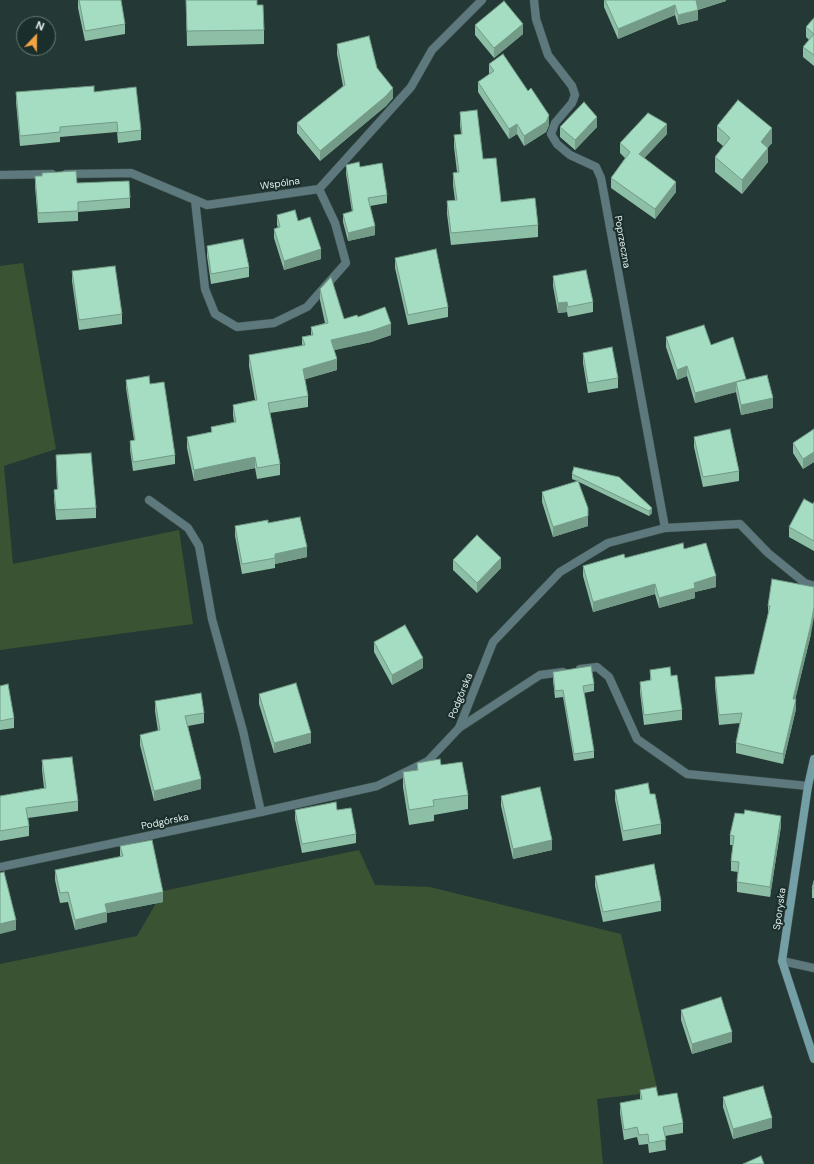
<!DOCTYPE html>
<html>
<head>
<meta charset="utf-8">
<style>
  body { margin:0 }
  #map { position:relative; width:814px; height:1164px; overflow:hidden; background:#243835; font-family:"DM Sans",sans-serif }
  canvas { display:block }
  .north { position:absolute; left:16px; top:16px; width:40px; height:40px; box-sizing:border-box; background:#1a2e2b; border:1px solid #6a7b78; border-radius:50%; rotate:22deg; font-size:11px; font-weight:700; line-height:16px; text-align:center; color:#e2eeec }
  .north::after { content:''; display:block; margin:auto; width:14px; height:18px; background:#f3a442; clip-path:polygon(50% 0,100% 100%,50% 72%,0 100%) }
</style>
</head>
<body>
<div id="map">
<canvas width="814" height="1164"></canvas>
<div class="north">N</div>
</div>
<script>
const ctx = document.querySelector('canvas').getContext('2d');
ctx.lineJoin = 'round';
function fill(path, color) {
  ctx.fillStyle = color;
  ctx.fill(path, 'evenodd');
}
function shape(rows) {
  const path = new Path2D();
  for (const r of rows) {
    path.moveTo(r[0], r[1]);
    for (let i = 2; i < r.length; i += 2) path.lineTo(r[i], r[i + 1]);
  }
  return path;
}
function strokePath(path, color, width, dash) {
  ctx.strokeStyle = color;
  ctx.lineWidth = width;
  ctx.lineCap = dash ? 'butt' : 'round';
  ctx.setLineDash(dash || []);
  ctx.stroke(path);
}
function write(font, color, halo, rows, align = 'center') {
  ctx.font = font + ' "DM Sans",sans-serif';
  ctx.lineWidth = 4;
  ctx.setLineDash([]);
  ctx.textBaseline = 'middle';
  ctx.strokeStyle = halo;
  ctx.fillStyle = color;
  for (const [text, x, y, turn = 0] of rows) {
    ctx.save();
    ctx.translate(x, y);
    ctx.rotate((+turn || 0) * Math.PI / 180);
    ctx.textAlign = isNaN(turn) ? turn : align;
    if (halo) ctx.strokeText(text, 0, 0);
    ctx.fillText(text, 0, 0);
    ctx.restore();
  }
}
fill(shape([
  [23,263,56,449,4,466,13,564,179,530,193,624,0,650,0,266],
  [359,850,375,885,430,887,621,934,658,1092,597,1099,603,1164,0,1164,0,964,137,936,163,891]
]), '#3a5333');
const lane = shape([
  [195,200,205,289,215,314,237,327,274,323,307,307,346,263,335,223,319,189],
  [149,500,188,528,199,546,212,619,243,731,261,812],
  [580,669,597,667,609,677,637,739,687,774,808,786],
  [459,728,540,675,563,672]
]);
const street = shape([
  [534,0,536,19,548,55,572,86,575,95,572,103,555,123,551,134,557,144,570,155,596,167,601,178,665,528],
  [66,174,131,173,207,205,319,189,411,87,432,50,482,0],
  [0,175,52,174],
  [0,867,261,812,377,786,428,761,459,728,493,642,560,572,608,543,665,528,740,524,768,553,805,583,814,586],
  [782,961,814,968]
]);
const secondary = shape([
  [814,759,808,786,782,961,814,1059]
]);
strokePath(lane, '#425552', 9);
strokePath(street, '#425552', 9);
strokePath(secondary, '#425552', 9);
strokePath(lane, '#5e797d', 8);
strokePath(street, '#5e797d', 8);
strokePath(secondary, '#749fa7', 8);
fill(shape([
  [78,0,125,24,125,34,85,41,78,8],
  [186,0,257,0,257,5,264,30,264,44,187,46],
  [604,0,726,0,726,1,698,10,698,20,678,25,675,15,618,39,604,7],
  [814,18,814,66,803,57,803,47,809,40,806,37,806,27],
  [475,25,523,34,494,58,475,35],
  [337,44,377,68,393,98,386,106,320,161,297,133,297,123,343,86,337,54],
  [489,64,549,125,546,132,524,146,517,134,509,139,478,92,478,82,489,74],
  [16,92,94,92,141,130,141,140,118,143,117,132,60,137,60,142,20,146,16,102],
  [460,112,483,159,501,202,538,225,538,237,451,245,447,214,447,201,455,200,453,185,453,173,457,172,454,147,454,135,461,134,460,125],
  [717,126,772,143,768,147,768,162,742,194,715,172,715,157,723,146,717,141],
  [560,127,597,127,575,150,560,137],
  [667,134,644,158,676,192,655,219,611,188,611,178,625,158,620,153,620,143],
  [346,165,360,167,387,195,387,203,370,206,375,235,348,241,343,222,343,214,352,212,346,174],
  [35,176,77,183,130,198,130,208,78,212,78,221,38,223,35,186],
  [277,215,298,221,321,259,284,270,274,238,274,229,278,227,277,225],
  [207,246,249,267,249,277,211,284,207,256],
  [395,258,448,307,448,317,408,325,395,268],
  [72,271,122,314,122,324,79,330,72,281],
  [553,276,593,302,593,312,568,317,567,312,558,313,553,286],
  [320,289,344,319,358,317,391,335,371,342,334,350,337,370,305,379,308,396,308,407,270,413,280,464,280,475,257,479,255,468,194,481,187,448,187,437,211,432,211,427,234,422,233,415,233,405,255,400,249,366,249,355,302,346,302,337,311,335,311,327,325,323,320,300],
  [666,337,746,380,773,408,741,415,736,392,695,403,687,376,677,380,666,347],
  [583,353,618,378,618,388,588,393,583,363],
  [126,380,150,384,175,455,175,464,133,471,130,450,130,441,134,440,126,388],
  [814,429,814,462,803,469,793,453,793,443],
  [694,437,739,471,739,481,703,487,694,447],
  [56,455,96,508,96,518,56,520,54,500,54,490,57,489,56,465],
  [572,474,619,477,652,513,649,516,579,482,588,526,553,537,542,502,542,492,577,481,572,479],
  [814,502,814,551,789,537,789,527,813,504],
  [268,523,307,557,275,564,275,568,242,574,235,536,235,526],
  [684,549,716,587,695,592,695,598,659,608,655,594,593,612,583,576,583,566,625,558],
  [453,560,501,568,477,593,453,570],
  [772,579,811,634,795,699,796,709,783,764,736,753,736,743,740,723,719,725,715,687,715,677,754,674,768,616,768,606],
  [374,642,423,668,392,685,374,652],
  [650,670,671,676,682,710,682,720,644,725,640,692,640,682,650,681],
  [553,672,594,684,594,691,584,693,594,751,594,758,574,761,563,697,555,698,553,680],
  [0,686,14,718,14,728,0,730],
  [259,694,311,743,274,753,259,704],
  [155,701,204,713,204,723,188,726,201,789,154,801,140,745,140,735,158,731,155,711],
  [42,760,78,801,78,811,28,818,29,826,29,836,0,841,0,796,44,788,42,770],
  [417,763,441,765,468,795,468,809,434,815,434,821,409,825,403,787,403,772,417,770],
  [615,790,650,794,661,824,661,834,623,841,615,800],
  [501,796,552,850,513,859,501,806],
  [295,810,337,810,356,834,356,843,302,853,295,819],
  [781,826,770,897,737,892,737,882,738,872,731,871,731,861,733,845,730,845,730,835],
  [120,846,163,902,107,913,107,922,75,930,68,902,60,903,55,880,55,870,120,857],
  [595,876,661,901,661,911,603,922,595,886],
  [814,881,814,898,812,898,812,888],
  [681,1010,732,1042,692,1054,681,1020],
  [640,1090,658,1096,683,1123,683,1133,665,1136,666,1150,649,1153,648,1144,639,1145,637,1137,624,1140,620,1113,620,1103,640,1099],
  [723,1097,772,1128,733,1139,723,1107]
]), '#8dbea6');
fill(shape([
  [696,0,726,0,726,1,696,10],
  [675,5,675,15,618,39,618,29],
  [698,10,698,20,678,25,678,15],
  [523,24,523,34,494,58,494,48],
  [393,88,393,98,386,106,320,161,320,151],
  [549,115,549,125,546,132,524,146,524,136],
  [597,117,597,127,575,150,575,140],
  [517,124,517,134,509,139,509,129],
  [667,124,667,134,639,164,639,154],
  [772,128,772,143,761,156,761,142],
  [768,148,768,162,742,194,742,180],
  [676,182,676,192,655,219,655,209],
  [375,226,375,235,348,241,348,233],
  [321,249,321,259,284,270,284,261],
  [567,302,567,312,558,313,558,303],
  [391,324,391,335,371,342,331,351,331,340],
  [337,359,337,370,303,380,303,369],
  [687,366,687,376,677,380,677,370],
  [746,379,746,389,736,382,736,392,695,403,695,393],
  [773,398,773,408,741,415,741,405],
  [814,452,814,462,803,469,803,459],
  [255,457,255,468,194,481,194,470],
  [652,508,652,513,649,516,649,511],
  [588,516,588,526,553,537,553,527],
  [307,547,307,557,275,564,275,554],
  [501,558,501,568,477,593,477,583],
  [716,576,716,587,695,592,695,598,659,608,659,598,694,583],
  [655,584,655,594,593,612,593,602],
  [814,607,814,617,811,634,793,709,793,699],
  [423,658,423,668,392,685,392,675],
  [796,699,796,709,783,764,783,754],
  [311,733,311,743,274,753,274,743],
  [201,779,201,789,154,801,154,791],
  [781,816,781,826,770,897,770,887],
  [552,840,552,850,513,859,513,849],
  [163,892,163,902,107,913,107,922,75,930,75,920,105,904],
  [16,920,16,930,0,934,0,924],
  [732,1032,732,1042,692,1054,692,1044],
  [772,1118,772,1128,733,1139,733,1129]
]), '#739b87');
const building = shape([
  [79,0,121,0,125,24,85,31,79,0],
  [186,0,257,0,257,5,263,5,264,30,187,31,186,0],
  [605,0,697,0,696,0,698,10,678,15,675,5,618,29,605,0],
  [504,1,523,24,494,48,475,25,504,1],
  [814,18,814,55,803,47,814,34,806,27,814,18],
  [369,36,377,68,393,88,386,96,320,151,297,123,345,85,337,44,369,36],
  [503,54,528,91,531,88,549,115,546,122,524,136,517,124,509,129,478,82,494,71,489,64,503,54],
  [94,86,94,92,136,87,141,130,118,133,117,122,60,127,60,132,20,136,16,92,94,86],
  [738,100,772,128,761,142,768,148,742,180,715,157,730,138,717,126,738,100],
  [584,102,597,117,575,140,560,127,584,102],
  [477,110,483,159,496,158,501,202,535,198,538,225,451,233,447,201,457,200,453,173,459,172,454,135,462,134,460,112,477,110],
  [648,113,667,124,639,154,676,182,655,209,611,178,630,152,620,143,648,113],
  [359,162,360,167,382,163,387,195,368,198,375,226,348,233,343,214,353,211,346,165,359,162],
  [76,171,77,183,129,181,130,198,78,202,78,211,38,213,35,176,42,176,42,173,76,171],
  [295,210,298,221,310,217,321,249,284,261,274,229,280,227,277,215,295,210],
  [243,239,249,267,211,274,207,246,243,239],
  [436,249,448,307,408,315,395,258,436,249],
  [115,266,122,314,79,320,72,271,115,266],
  [586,270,593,302,568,307,567,302,558,303,553,276,586,270],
  [331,277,344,319,357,315,358,317,385,307,391,324,371,331,331,340,337,359,303,369,308,396,268,403,280,464,257,468,255,457,194,470,187,437,212,432,211,427,236,422,233,405,257,400,249,355,305,345,302,337,313,335,311,327,328,323,320,289,331,277],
  [704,325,711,345,733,337,746,379,695,393,687,366,677,370,666,337,704,325],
  [612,347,618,378,588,383,583,353,612,347],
  [767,375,773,398,741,405,736,382,767,375],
  [149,376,150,384,164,382,175,455,133,462,130,441,135,440,126,380,149,376],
  [730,429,739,471,703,477,694,437,730,429],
  [814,429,814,452,803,459,793,443,814,429],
  [91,453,96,508,56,510,54,490,58,489,56,455,91,453],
  [574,467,619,477,652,508,649,511,572,474,574,467],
  [578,481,588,508,588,516,553,527,542,492,578,481],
  [804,499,813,504,814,502,814,541,789,527,804,499],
  [300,517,307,547,275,554,275,558,242,564,235,526,268,520,268,523,300,517],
  [477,535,501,558,477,583,453,560,477,535],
  [683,543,684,549,706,543,716,576,694,583,695,588,659,598,655,584,593,602,583,566,624,554,625,558,683,543],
  [772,579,814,587,814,607,811,624,793,699,796,699,783,754,736,743,742,713,719,715,715,677,754,674,770,606,768,606,772,579],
  [405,625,423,658,392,675,374,642,405,625],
  [591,666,594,684,583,686,594,751,574,754,563,690,555,691,553,672,591,666],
  [670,667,671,676,677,675,682,710,644,715,640,682,651,680,650,670,670,667],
  [296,683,311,733,274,743,259,694,296,683],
  [8,684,14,718,0,721,0,686,8,684],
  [201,693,204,713,185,716,201,779,154,791,140,735,160,730,155,701,201,693],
  [72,757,78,801,26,808,29,826,0,831,0,796,46,788,42,760,72,757],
  [440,759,441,765,462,762,468,795,433,800,434,806,409,810,403,772,418,770,417,763,440,759],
  [648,783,650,794,655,794,661,824,623,831,615,790,648,783],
  [540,787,552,840,513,849,501,796,540,787],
  [336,802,337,810,351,808,356,834,302,844,295,810,336,802],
  [745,810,781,816,770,887,737,882,739,862,731,861,734,836,730,835,735,813,744,814,745,810],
  [152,840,163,892,105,904,107,912,75,920,68,892,60,893,55,870,123,856,120,846,152,840],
  [654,864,661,901,603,912,595,876,654,864],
  [4,872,16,920,0,924,0,873,4,872],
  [814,881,814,888,812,888,814,881],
  [721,997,732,1032,692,1044,681,1010,721,997],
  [763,1086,772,1118,733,1129,723,1097,763,1086],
  [656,1087,658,1096,677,1093,683,1123,663,1127,666,1140,649,1143,648,1134,639,1135,637,1127,624,1130,620,1103,642,1099,640,1090,656,1087],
  [761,1156,764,1164,743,1164,761,1156]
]);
fill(building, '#a4ddc1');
strokePath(building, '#739b87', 1);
write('10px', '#e2eeec', '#1a2e2b', [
  ["Wspólna",280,184,-8],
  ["Poprzeczna",622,242,80],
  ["Podgórska",461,696,-68],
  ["Podgórska",165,822,-12],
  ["Sporyska",780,909,-82]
]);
</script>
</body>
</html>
